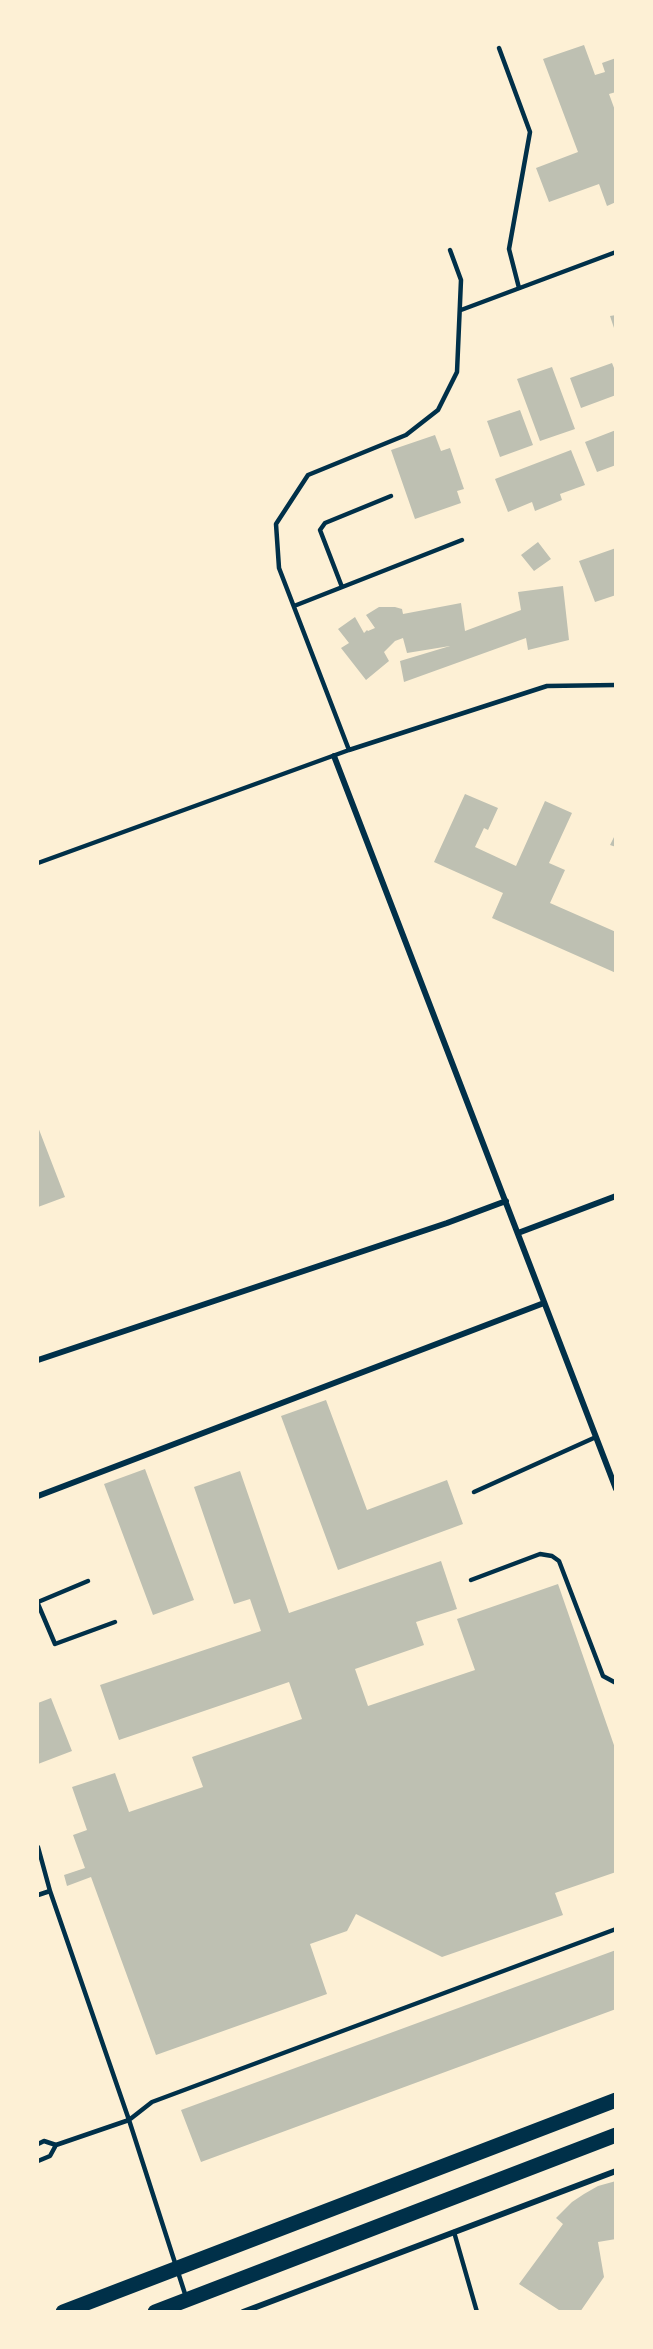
<!DOCTYPE html>
<html>
<head>
<meta charset="utf-8">
<style>
  body { margin:0 }
  #map { position:relative; width:653px; height:2349px; overflow:hidden; background:#fdf0d5; font-family:"PT Serif",serif }
  canvas { display:block }
  .frame { position:absolute; inset:0; border:39px solid #fdf0d5; pointer-events:none }
</style>
</head>
<body>
<div id="map">
<canvas width="653" height="2349"></canvas>
<div class="frame"></div>
</div>
<script>
const ctx = document.querySelector('canvas').getContext('2d');
ctx.lineJoin = 'round';
function fill(path, color) {
  ctx.fillStyle = color;
  ctx.fill(path, 'evenodd');
}
function shape(rows) {
  const path = new Path2D();
  for (const r of rows) {
    path.moveTo(r[0], r[1]);
    for (let i = 2; i < r.length; i += 2) path.lineTo(r[i], r[i + 1]);
  }
  return path;
}
function strokePath(path, color, width, dash) {
  ctx.strokeStyle = color;
  ctx.lineWidth = width;
  ctx.lineCap = dash ? 'butt' : 'round';
  ctx.setLineDash(dash || []);
  ctx.stroke(path);
}
fill(shape([
  [584,45,595,75,605,72,602,63,616,58,616,92,609,94,616,113,616,202,607,206,599,184,549,202,536,168,578,152,543,59],
  [616,315,616,331,615,331,610,316],
  [612,363,616,373,616,395,581,408,570,378],
  [552,367,575,429,540,441,517,379],
  [520,410,533,445,500,457,487,421],
  [616,430,616,465,597,472,585,442],
  [435,435,441,451,450,448,464,489,457,491,461,503,415,519,391,450],
  [571,450,585,485,560,494,562,500,535,511,532,502,508,512,495,479],
  [538,542,551,559,534,571,521,555],
  [616,548,616,595,595,602,579,561],
  [563,586,569,640,528,650,526,638,404,682,400,661,450,646,407,653,403,638,395,641,384,652,389,661,366,680,341,648,349,643,338,629,355,617,364,633,367,630,368,631,375,628,366,615,379,607,395,607,402,609,403,614,461,603,465,631,521,610,518,592],
  [465,794,498,808,488,830,484,828,475,847,516,866,545,801,572,813,549,863,565,870,550,903,616,932,616,973,492,918,503,893,434,862],
  [616,833,616,847,610,845],
  [38,1127,65,1197,38,1207],
  [326,1400,367,1510,447,1480,463,1524,338,1570,281,1416],
  [145,1469,194,1600,153,1615,104,1484],
  [240,1471,289,1613,441,1561,457,1609,416,1622,424,1645,355,1669,368,1706,475,1670,457,1619,558,1584,616,1751,616,1872,555,1893,563,1915,442,1957,356,1914,347,1931,310,1944,327,1994,156,2055,91,1877,67,1886,64,1875,85,1868,73,1835,87,1830,72,1787,115,1773,129,1812,203,1787,192,1757,302,1719,289,1682,119,1740,100,1685,261,1631,250,1599,234,1604,194,1487],
  [51,1698,72,1751,38,1764,38,1703],
  [616,1950,616,2009,201,2162,181,2110],
  [616,2181,616,2239,598,2242,604,2277,580,2312,562,2312,519,2284,563,2224,556,2218,572,2202,584,2194,598,2186]
]), '#bec0b2');
strokePath(shape([
  [499,48,530,132,509,249,519,288],
  [461,310,616,252],
  [342,587,320,530,325,523,391,496],
  [294,606,462,540],
  [349,750,279,568,276,524,308,475,406,435,438,410,457,372,461,280,450,250],
  [38,863,349,750,547,686,616,685],
  [474,1492,596,1437],
  [471,1580,540,1554,552,1556,559,1561,603,1676,616,1683],
  [38,1602,88,1581],
  [38,1604,55,1644,115,1622],
  [38,1847,50,1891],
  [38,1895,50,1891,129,2120,186,2297],
  [38,2144,44,2141,56,2145,129,2120,152,2102,616,1929],
  [38,2161,50,2156,56,2145],
  [454,2232,477,2312]
]), '#003049', 4.5);
strokePath(shape([
  [334,756,616,1489],
  [518,1233,616,1196],
  [38,1360,447,1223,506,1201],
  [38,1496,544,1303],
  [243,2312,616,2171]
]), '#003049', 6);
strokePath(shape([
  [63,2312,616,2100],
  [155,2312,616,2135]
]), '#003049', 15);
</script>
</body>
</html>
